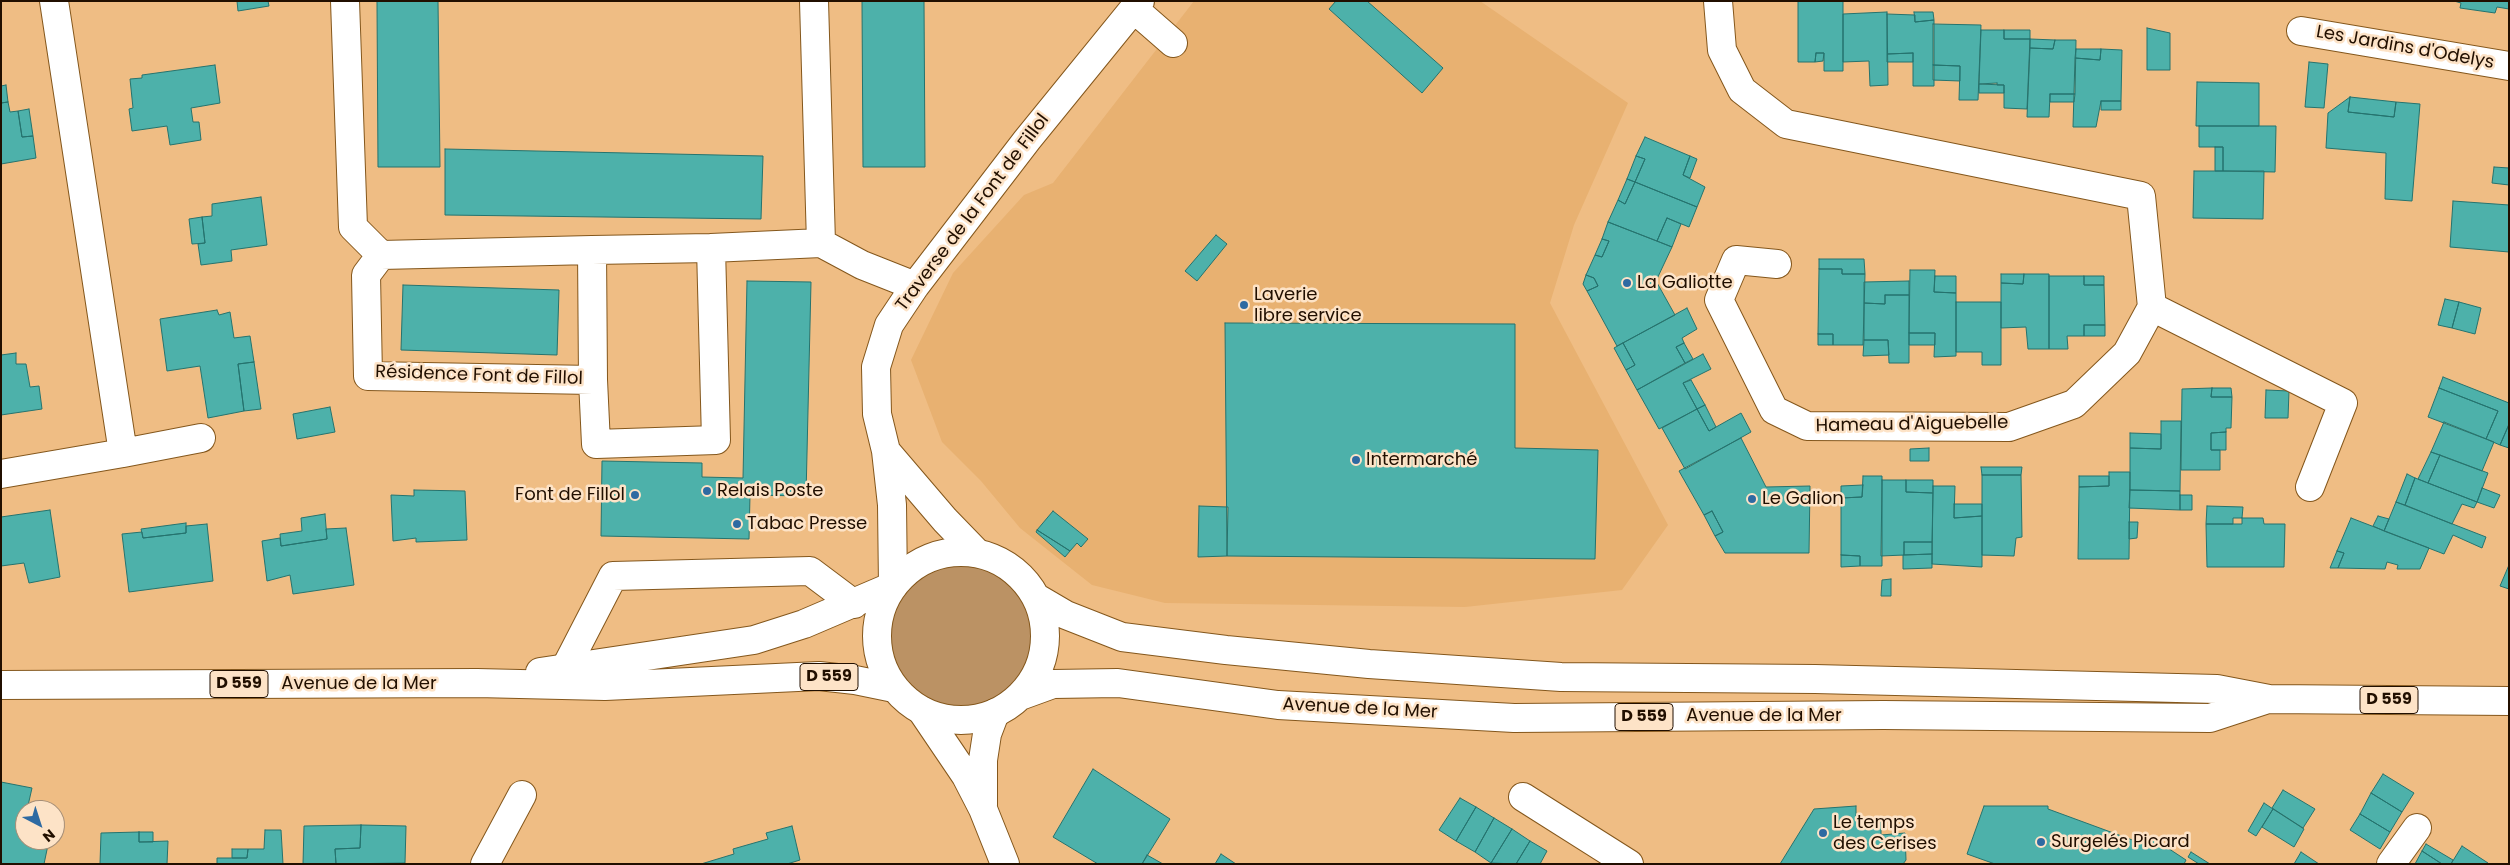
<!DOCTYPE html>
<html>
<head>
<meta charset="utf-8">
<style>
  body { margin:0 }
  #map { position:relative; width:2510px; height:865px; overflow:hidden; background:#efbd84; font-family:Poppins,sans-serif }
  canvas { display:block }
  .frame { position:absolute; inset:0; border:2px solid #210f00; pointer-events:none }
  .north { position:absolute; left:15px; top:800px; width:50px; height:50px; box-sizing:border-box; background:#fde3c7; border:1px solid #a58e77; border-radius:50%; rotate:140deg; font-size:14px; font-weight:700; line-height:20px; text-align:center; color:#210f00 }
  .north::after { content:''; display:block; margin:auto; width:18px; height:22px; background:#2e6aa2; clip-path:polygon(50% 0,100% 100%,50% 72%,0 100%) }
</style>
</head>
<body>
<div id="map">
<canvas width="2510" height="865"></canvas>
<div class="frame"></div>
<div class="north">N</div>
</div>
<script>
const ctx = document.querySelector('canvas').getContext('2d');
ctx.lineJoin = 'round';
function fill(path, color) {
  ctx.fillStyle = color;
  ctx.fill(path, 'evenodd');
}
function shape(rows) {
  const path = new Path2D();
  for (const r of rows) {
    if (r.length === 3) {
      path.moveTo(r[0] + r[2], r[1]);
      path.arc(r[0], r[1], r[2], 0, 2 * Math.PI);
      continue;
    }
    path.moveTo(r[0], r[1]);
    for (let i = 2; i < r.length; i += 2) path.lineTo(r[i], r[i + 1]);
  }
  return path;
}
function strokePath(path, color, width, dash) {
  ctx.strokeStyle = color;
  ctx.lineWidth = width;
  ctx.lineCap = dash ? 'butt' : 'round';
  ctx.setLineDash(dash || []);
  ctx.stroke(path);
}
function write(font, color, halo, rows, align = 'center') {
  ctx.font = font + ' Poppins,sans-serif';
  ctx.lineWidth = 5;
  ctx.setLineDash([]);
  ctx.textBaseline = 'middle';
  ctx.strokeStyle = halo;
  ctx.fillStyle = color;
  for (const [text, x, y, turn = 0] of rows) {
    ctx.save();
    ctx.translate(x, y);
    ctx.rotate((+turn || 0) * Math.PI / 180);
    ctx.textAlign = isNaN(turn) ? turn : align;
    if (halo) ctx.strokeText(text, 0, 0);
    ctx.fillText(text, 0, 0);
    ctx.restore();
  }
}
fill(shape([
  [1194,1,1480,1,1628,103,1574,225,1550,303,1668,525,1622,590,1465,607,1165,603,1092,585,1020,528,981,481,942,442,911,360,953,273,1024,195,1053,183]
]), '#e8b171');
fill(shape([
  [961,636,84]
]), '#bb9264');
const building = shape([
  [237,1,268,1,269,6,238,11,237,1],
  [377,1,438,1,440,167,378,167,377,1],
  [862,1,924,1,925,167,863,167,862,1],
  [1336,1,1367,1,1443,68,1422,93,1329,9,1336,1],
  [1798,1,1843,1,1843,71,1824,71,1824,53,1816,53,1815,62,1798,62,1798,1],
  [2454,1,2509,1,2509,9,2497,7,2495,13,2460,8,2461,3,2454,1],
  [1887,12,1888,85,1870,86,1869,61,1843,62,1843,14,1887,12],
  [1914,12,1933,12,1934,20,1915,22,1914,12],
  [1887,14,1915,15,1915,22,1934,20,1934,86,1913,86,1913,53,1887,54,1887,14],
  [1933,24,1981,25,1978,100,1959,100,1960,66,1933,65,1933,24],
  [2147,28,2170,33,2170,70,2147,70,2147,28],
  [1981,30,2004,30,2004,39,2030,39,2027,109,2004,108,2004,85,1979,84,1981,30],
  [2004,30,2030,30,2030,39,2004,39,2004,30],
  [2030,39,2055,40,2053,49,2030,48,2030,39],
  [2055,40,2076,40,2075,94,2050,94,2049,117,2027,117,2030,48,2053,49,2055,40],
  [2076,49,2101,49,2100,60,2075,58,2076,49],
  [2101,49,2122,50,2121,101,2101,101,2096,127,2073,127,2075,58,2100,60,2101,49],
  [1816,53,1824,53,1823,61,1815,62,1816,53],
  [1913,53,1913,62,1887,62,1887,54,1913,53],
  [2309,62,2328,64,2324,108,2305,107,2309,62],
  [215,65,220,103,191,108,193,122,199,122,201,140,170,145,167,126,132,131,129,109,133,108,130,79,142,78,142,75,215,65],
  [1933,65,1960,66,1960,81,1933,80,1933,65],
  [2197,82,2259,83,2259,126,2196,126,2197,82],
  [1997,83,1997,85,2004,85,2004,93,1979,93,1979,84,1997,83],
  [6,85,8,102,1,103,1,86,6,85],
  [2050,94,2075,94,2074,102,2050,102,2050,94],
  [2350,97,2348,112,2394,117,2396,102,2420,104,2412,201,2385,199,2386,153,2326,148,2328,113,2350,97],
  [2350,97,2396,102,2394,117,2348,112,2350,97],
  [2101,101,2121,101,2121,110,2101,110,2101,101],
  [8,102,10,112,18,111,22,137,33,136,36,158,1,164,1,103,8,102],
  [29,109,33,136,22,137,18,111,29,109],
  [2199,126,2276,126,2275,172,2223,171,2223,147,2199,147,2199,126],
  [1645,137,1690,156,1683,175,1705,187,1697,207,1635,182,1645,159,1636,156,1645,137],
  [2215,147,2223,147,2223,171,2215,171,2215,147],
  [445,149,763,156,761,219,445,215,445,149],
  [1636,156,1645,159,1635,182,1627,179,1636,156],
  [1690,156,1697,159,1690,178,1683,175,1690,156],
  [2494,167,2509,168,2509,185,2492,183,2494,167],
  [2194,171,2264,171,2263,219,2193,218,2194,171],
  [1627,179,1635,182,1625,204,1618,200,1627,179],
  [1635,182,1697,207,1689,227,1667,218,1657,241,1608,222,1618,200,1625,204,1635,182],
  [261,197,267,245,231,250,232,261,201,265,198,244,205,243,202,217,212,216,212,204,261,197],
  [2453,201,2509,205,2509,252,2450,247,2453,201],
  [202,217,205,243,192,244,189,219,202,217],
  [1667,218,1681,224,1672,247,1657,241,1667,218],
  [1608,222,1672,247,1656,281,1675,315,1617,346,1587,291,1598,286,1594,278,1586,275,1595,255,1602,257,1609,241,1602,239,1608,222],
  [1216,235,1227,244,1197,281,1185,271,1216,235],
  [1602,239,1609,241,1602,257,1595,255,1602,239],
  [1819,259,1864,259,1865,274,1842,274,1842,269,1819,269,1819,259],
  [1819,269,1842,269,1842,274,1865,274,1863,345,1833,345,1833,334,1818,334,1819,269],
  [1910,270,1935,270,1934,292,1956,293,1956,356,1934,357,1935,333,1909,333,1910,270],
  [2001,274,2024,274,2023,284,2001,283,2001,274],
  [2024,274,2049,274,2049,349,2028,349,2026,327,2001,328,2001,283,2023,284,2024,274],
  [1586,275,1594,278,1598,286,1587,291,1583,284,1586,275],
  [1935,276,1956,276,1956,293,1934,292,1935,276],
  [2049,276,2084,276,2084,285,2104,285,2105,325,2084,325,2084,336,2067,336,2068,349,2049,349,2049,276],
  [2084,276,2104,276,2104,285,2084,285,2084,276],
  [747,281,811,282,806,496,750,495,749,539,601,536,602,461,702,463,702,477,743,478,747,281],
  [1909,281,1909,295,1885,295,1885,304,1864,303,1864,282,1909,281],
  [403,285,559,290,557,355,401,350,403,285],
  [1885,295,1909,295,1909,363,1889,363,1888,340,1864,340,1864,303,1885,304,1885,295],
  [2445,299,2459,302,2452,328,2438,325,2445,299],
  [1956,302,2001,302,2001,365,1982,365,1982,352,1956,352,1956,302],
  [2459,302,2481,308,2475,334,2452,328,2459,302],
  [1687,308,1697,329,1682,338,1684,343,1676,347,1685,363,1637,390,1626,370,1635,365,1623,343,1687,308],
  [217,310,219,315,230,312,234,338,250,336,254,362,238,364,244,411,208,418,200,366,167,371,160,319,217,310],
  [1225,323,1515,324,1515,448,1598,450,1595,559,1227,556,1225,323],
  [2084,325,2105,325,2105,336,2084,336,2084,325],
  [1909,333,1935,333,1935,345,1909,345,1909,333],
  [1818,334,1833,334,1833,345,1818,345,1818,334],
  [1864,340,1888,340,1889,355,1863,356,1864,340],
  [1623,343,1635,365,1626,370,1614,348,1623,343],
  [1684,343,1693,359,1685,363,1676,347,1684,343],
  [16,353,16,364,26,364,30,387,39,386,42,409,1,415,1,355,16,353],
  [1703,354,1711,369,1683,383,1697,409,1659,429,1637,390,1703,354],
  [254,362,261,409,244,411,238,364,254,362],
  [2443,377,2509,403,2509,424,2500,445,2486,439,2498,411,2439,388,2443,377],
  [1691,380,1705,405,1697,409,1683,383,1691,380],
  [2212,388,2211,397,2232,397,2231,428,2226,428,2226,432,2211,433,2211,450,2220,450,2220,470,2181,470,2182,389,2212,388],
  [2212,388,2231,388,2232,397,2211,397,2212,388],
  [2439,388,2498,411,2486,439,2428,417,2439,388],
  [2266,390,2289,391,2288,418,2265,418,2266,390],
  [1705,405,1716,427,1709,431,1697,409,1705,405],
  [330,407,335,432,297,439,293,414,330,407],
  [1697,409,1709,431,1741,413,1751,432,1685,469,1662,428,1697,409],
  [2161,421,2181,421,2180,491,2130,490,2130,448,2161,449,2161,421],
  [2444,422,2494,442,2482,471,2431,452,2444,422],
  [2508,427,2509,427,2509,448,2500,445,2508,427],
  [2226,432,2226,450,2211,450,2211,433,2226,432],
  [2130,433,2161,434,2161,449,2130,448,2130,433],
  [1741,438,1766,487,1810,486,1809,553,1725,553,1715,536,1723,532,1712,511,1704,515,1679,471,1741,438],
  [1929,448,1929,461,1910,461,1910,449,1929,448],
  [2431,452,2440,455,2428,483,2418,479,2431,452],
  [2440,455,2488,473,2477,502,2428,483,2440,455],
  [1981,467,2022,467,2021,475,1982,475,1981,467],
  [2109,472,2130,472,2129,559,2078,559,2079,487,2109,486,2109,472],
  [2407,474,2415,478,2405,505,2396,502,2407,474],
  [1982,475,2021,475,2022,537,2016,538,2014,556,1982,555,1982,475],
  [1863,476,1882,476,1882,566,1860,566,1860,556,1841,555,1841,498,1862,497,1863,476],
  [2079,476,2109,476,2109,486,2079,487,2079,476],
  [2415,478,2477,502,2474,508,2462,504,2452,524,2405,505,2415,478],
  [1882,480,1906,480,1906,492,1933,493,1932,542,1904,542,1904,555,1881,556,1882,480],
  [1906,480,1933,480,1933,493,1906,492,1906,480],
  [1863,485,1862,497,1841,498,1841,486,1863,485],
  [1933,486,1955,486,1954,518,1982,516,1982,567,1932,564,1933,486],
  [2482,488,2500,495,2494,508,2477,502,2482,488],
  [414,490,465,491,467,540,416,542,416,538,393,541,391,495,414,496,414,490],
  [2130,490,2180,491,2180,510,2129,508,2130,490],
  [2180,495,2192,495,2192,510,2180,510,2180,495],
  [2396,502,2486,537,2482,548,2453,535,2444,554,2384,531,2396,502],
  [1954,504,1982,504,1982,516,1954,518,1954,504],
  [1199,506,1228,507,1227,556,1198,557,1199,506],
  [2207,506,2243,507,2242,518,2233,518,2233,524,2206,524,2207,506],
  [50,510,60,577,29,583,24,563,1,566,1,517,50,510],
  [1053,511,1088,539,1081,547,1077,543,1070,551,1037,530,1053,511],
  [1712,511,1723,532,1715,536,1704,515,1712,511],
  [325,514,327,539,281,546,280,534,302,531,301,518,325,514],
  [2378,516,2389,519,2384,531,2373,526,2378,516],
  [2242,518,2263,518,2264,524,2285,524,2284,567,2207,567,2206,524,2242,524,2242,518],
  [2351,518,2429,548,2420,569,2397,569,2398,565,2387,562,2385,569,2338,568,2344,553,2337,551,2351,518],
  [2129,522,2138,522,2137,538,2129,539,2129,522],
  [186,523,186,533,143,538,141,529,186,523],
  [207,524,213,581,129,592,122,534,142,532,143,538,186,533,186,526,207,524],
  [346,528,354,585,293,594,290,575,267,581,262,541,280,538,281,546,327,539,326,529,346,528],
  [1037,530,1064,547,1070,551,1065,557,1036,532,1037,530],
  [1904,542,1932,542,1932,554,1904,555,1904,542],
  [2337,551,2344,553,2338,568,2330,568,2337,551],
  [1932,554,1932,568,1903,569,1903,555,1932,554],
  [1841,555,1860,556,1860,566,1841,567,1841,555],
  [2509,565,2509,589,2500,586,2509,565],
  [1891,579,1891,596,1881,596,1882,580,1891,579],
  [1093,769,1170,819,1142,864,1098,864,1053,837,1093,769],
  [2383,774,2414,793,2402,812,2371,793,2383,774],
  [1,782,32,788,27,810,25,810,25,840,49,840,44,864,1,864,1,782],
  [2283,790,2315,809,2303,828,2272,808,2283,790],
  [2371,793,2402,812,2390,832,2360,814,2371,793],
  [1460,798,1476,807,1456,841,1439,830,1460,798],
  [2264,803,2273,809,2256,836,2248,831,2264,803],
  [1856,806,1856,821,1881,820,1881,835,1905,833,1906,860,1903,864,1780,864,1814,809,1856,806],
  [1984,806,2048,806,2048,809,2146,845,2151,837,2186,860,2184,864,1995,864,1967,854,1984,806],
  [1476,807,1494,818,1475,852,1456,841,1476,807],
  [2273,809,2304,829,2294,847,2262,827,2273,809],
  [2360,814,2390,832,2380,849,2350,830,2360,814],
  [1494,818,1512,829,1491,863,1475,852,1494,818],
  [361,825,406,826,405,863,336,864,335,849,360,848,361,825],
  [361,825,360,848,335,849,336,864,303,864,304,826,361,825],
  [792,826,800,860,787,864,701,864,734,854,733,849,768,839,766,833,792,826],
  [1512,829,1530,841,1516,864,1491,863,1512,829],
  [265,830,281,830,283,864,217,864,217,858,247,858,248,849,264,849,265,830],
  [139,832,153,832,153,842,139,842,139,832],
  [139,832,139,842,168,841,167,864,100,864,101,833,139,832],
  [1530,841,1547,851,1540,864,1516,864,1530,841],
  [2426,844,2453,860,2451,864,2442,864,2422,851,2426,844],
  [2462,846,2488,863,2488,864,2451,864,2462,846],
  [232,849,248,849,247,858,232,858,232,849],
  [2422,851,2442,864,2415,864,2422,851],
  [2191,852,2210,864,2199,864,2188,857,2191,852],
  [2301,852,2319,864,2294,864,2301,852],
  [1221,854,1236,864,1215,864,1221,854],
  [1147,855,1163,864,1142,864,1147,855]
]);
fill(building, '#4db1aa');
strokePath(building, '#25736e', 1);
const minor = shape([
  [345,1,353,227,381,255,592,250,711,248,716,440,596,444,593,380,592,250],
  [814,1,821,243,862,265,915,286],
  [1718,1,1722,50,1742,90,1786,124,2141,196,2152,307,2343,403,2310,487],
  [1134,9,1173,43],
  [2301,31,2509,66],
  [711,248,821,243],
  [381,255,366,275,368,376,593,380],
  [1777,264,1736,260,1719,300,1774,410,1807,426,2009,427,2074,404,2127,353,2152,307],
  [886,451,945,520,977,553],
  [123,453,201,438],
  [1,474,123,453,54,1],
  [893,586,892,505,886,451,877,414,876,367,889,325,915,286,1027,140,1140,1],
  [566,667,613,576,810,571,854,604],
  [922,711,966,776,983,809,1005,864],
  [1523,797,1629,864],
  [983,805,983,760,987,734,995,713],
  [485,864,522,795],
  [2391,864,2417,828]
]);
const major = shape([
  [961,636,84],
  [1037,598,1066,615,1122,637,1226,650,1369,664,1561,677,1815,679,2217,689,2269,699,2509,701],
  [540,672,754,640,804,624,893,586],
  [1,685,477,683,605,686,819,676,855,680,894,688],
  [1020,696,1053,684,1118,683,1278,705,1514,718,1883,715,2210,718,2268,699]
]);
strokePath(minor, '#84571c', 30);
strokePath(major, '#84571c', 30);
strokePath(minor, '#fff', 28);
strokePath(major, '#fff', 28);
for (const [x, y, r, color] of [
  [1627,283,5,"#2e6aa2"],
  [1244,305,5,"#2e6aa2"],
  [1356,460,5,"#2e6aa2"],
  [707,491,5,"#2e6aa2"],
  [635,495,5,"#2e6aa2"],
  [1752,499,5,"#2e6aa2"],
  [737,524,5,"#2e6aa2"],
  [1823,833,5,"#2e6aa2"],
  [2041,842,5,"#2e6aa2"]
]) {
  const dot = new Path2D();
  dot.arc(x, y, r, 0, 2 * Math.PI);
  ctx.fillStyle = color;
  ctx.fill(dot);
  strokePath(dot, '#fde3c7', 2);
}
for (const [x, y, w] of [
  [829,677,58],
  [239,684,58],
  [2389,700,58],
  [1644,717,58]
]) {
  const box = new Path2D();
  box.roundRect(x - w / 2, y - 13.5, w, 27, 4);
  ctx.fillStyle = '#fde3c7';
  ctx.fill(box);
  strokePath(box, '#210f00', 1);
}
write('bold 16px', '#210f00', null, [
  ["D 559",829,677],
  ["D 559",239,684],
  ["D 559",2389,700],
  ["D 559",1644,717]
]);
write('18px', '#210f00', '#fde3c7', [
  ["Les Jardins d'Odelys",2405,48,10],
  ["Traverse de la Font de Fillol",973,213,-53],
  ["Résidence Font de Fillol",479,376,2],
  ["Hameau d'Aiguebelle",1912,425,-1],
  ["Avenue de la Mer",359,684],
  ["Avenue de la Mer",1360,709,3],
  ["Avenue de la Mer",1764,716]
]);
write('18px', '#210f00', '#fde3c7', [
  ["La Galiotte",1637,283],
  ["Laverie",1254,295],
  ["libre service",1254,316],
  ["Intermarché",1366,460],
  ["Relais Poste",717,491],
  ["Font de Fillol",625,495,"right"],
  ["Le Galion",1762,499],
  ["Tabac Presse",747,524],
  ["Le temps",1833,823],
  ["des Cerises",1833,844],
  ["Surgelés Picard",2051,842]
], 'left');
</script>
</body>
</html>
